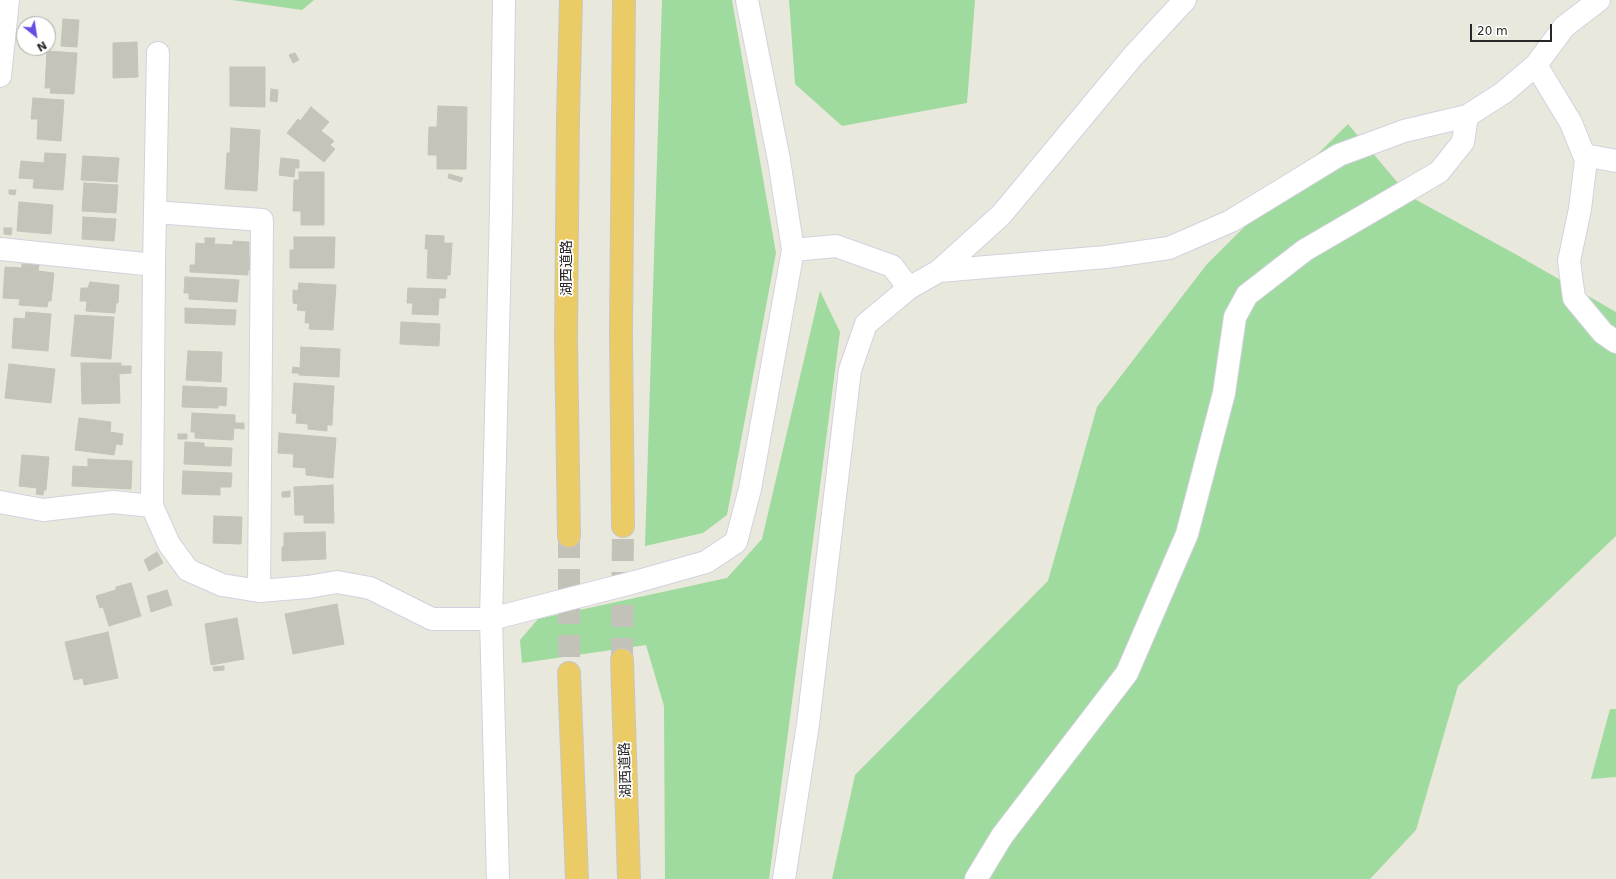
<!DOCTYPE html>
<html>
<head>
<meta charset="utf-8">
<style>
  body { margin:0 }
  #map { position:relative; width:1616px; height:879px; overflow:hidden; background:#e9e8dc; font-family:"DejaVu Sans",sans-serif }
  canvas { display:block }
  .north { position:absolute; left:16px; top:16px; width:40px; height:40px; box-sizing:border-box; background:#fff; border:1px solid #a9a9a9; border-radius:50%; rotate:150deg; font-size:11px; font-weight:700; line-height:16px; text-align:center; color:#282828 }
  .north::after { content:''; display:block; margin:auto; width:14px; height:18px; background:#634ee4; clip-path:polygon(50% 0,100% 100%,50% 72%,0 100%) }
  .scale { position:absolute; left:1470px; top:24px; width:82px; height:18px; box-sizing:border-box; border:2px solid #282828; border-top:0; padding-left:5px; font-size:12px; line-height:14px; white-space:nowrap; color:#282828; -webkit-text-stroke:3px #fff; paint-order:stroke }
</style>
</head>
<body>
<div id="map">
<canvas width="1616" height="879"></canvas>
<div class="north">N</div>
<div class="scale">20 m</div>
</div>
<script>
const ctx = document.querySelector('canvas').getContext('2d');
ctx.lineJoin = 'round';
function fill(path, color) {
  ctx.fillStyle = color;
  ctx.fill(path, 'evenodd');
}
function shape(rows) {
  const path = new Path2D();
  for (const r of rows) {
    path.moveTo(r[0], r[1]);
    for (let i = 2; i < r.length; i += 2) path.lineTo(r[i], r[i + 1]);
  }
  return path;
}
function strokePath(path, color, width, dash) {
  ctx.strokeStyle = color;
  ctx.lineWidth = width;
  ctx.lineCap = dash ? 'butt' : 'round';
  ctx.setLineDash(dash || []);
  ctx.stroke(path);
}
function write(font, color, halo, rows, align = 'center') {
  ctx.font = font + ' "DejaVu Sans","Noto Sans JP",sans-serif';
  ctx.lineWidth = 3.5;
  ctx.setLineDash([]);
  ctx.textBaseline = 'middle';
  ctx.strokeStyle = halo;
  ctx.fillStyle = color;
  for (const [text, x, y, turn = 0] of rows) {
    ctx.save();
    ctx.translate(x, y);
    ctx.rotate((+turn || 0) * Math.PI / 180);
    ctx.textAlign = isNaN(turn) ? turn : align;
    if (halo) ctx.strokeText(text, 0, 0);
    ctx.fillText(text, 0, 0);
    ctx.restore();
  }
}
fill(shape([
  [232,0,314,0,302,10],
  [662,0,732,0,776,253,727,515,703,533,645,546],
  [789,0,975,0,967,103,842,126,795,84],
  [1348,124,1409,196,1517,255,1616,312,1616,536,1458,686,1416,830,1370,879,832,879,855,775,1048,581,1097,407,1207,264],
  [820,291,840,332,769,879,665,879,664,706,646,645,522,663,520,640,538,619,727,578,762,539],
  [1610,709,1616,709,1616,777,1591,779]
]), '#9fda9e');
const building = shape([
  [63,19,79,20,77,47,61,46,63,19],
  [137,42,138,77,113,78,113,43,137,42],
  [47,51,77,53,74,94,50,93,51,88,45,88,47,51],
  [295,53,299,60,293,63,289,55,295,53],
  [230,67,265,67,265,107,230,106,230,67],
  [271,89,278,90,277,102,270,101,271,89],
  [33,98,64,100,61,141,37,139,38,119,31,119,33,98],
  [438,106,467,107,466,169,437,169,437,155,428,155,429,127,437,127,438,106],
  [311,107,329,122,321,131,334,141,330,145,335,149,324,162,287,133,298,119,300,121,311,107],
  [231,128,260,130,257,191,225,189,227,153,230,153,231,128],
  [45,153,66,154,63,190,33,188,34,179,19,178,21,161,44,163,45,153],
  [83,156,119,158,117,182,81,180,83,156],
  [281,158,299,160,299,168,295,168,294,177,279,175,281,158],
  [299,172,324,172,324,225,301,225,301,211,293,211,294,180,299,180,299,172],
  [449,174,463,178,461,182,448,178,449,174],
  [84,183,118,185,116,213,82,211,84,183],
  [9,190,16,190,15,195,9,194,9,190],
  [19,202,53,205,51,234,17,231,19,202],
  [83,217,116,219,114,241,82,239,83,217],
  [4,228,12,228,11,235,4,234,4,228],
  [426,235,444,236,444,243,452,243,450,275,447,275,447,279,427,278,428,249,425,249,426,235],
  [294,237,335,237,334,268,290,268,290,250,294,250,294,237],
  [205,238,215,238,214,244,233,245,233,241,249,242,249,257,252,257,252,270,248,270,248,275,190,272,190,265,195,265,196,243,205,244,205,238],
  [22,264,39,265,38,271,54,273,51,301,48,301,47,307,19,305,20,299,3,298,5,267,22,268,22,264],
  [185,277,239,280,237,302,189,299,189,293,184,293,185,277],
  [90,282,119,285,118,303,116,303,115,313,86,311,87,301,80,301,81,288,88,288,90,282],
  [299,283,336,285,333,330,309,329,310,323,305,323,306,311,297,310,298,304,293,303,293,290,298,291,299,283],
  [408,288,446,289,445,298,439,298,438,315,412,314,413,303,407,303,408,288],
  [185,308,236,310,235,325,185,323,185,308],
  [26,312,51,314,48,351,12,348,14,318,25,319,26,312],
  [75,315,114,317,111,359,71,356,75,315],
  [401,322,440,324,439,346,400,344,401,322],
  [301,347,340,349,339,377,299,375,299,373,292,373,293,367,300,368,301,347],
  [188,351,222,352,221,382,186,380,188,351],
  [81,363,121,363,121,366,131,366,131,373,119,374,120,403,82,404,81,363],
  [9,364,55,369,51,403,5,398,9,364],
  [294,383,334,386,332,425,327,425,327,431,308,429,308,424,296,423,297,414,292,413,294,383],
  [183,386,227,388,226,406,218,405,218,408,182,407,183,386],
  [192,413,235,415,235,423,244,423,244,429,234,428,233,440,195,438,195,432,191,432,192,413],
  [79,418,111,422,110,432,123,434,122,445,116,444,114,455,75,450,79,418],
  [279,433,336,438,333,478,306,475,306,468,293,467,294,454,278,453,279,433],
  [178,434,187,434,187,439,178,439,178,434],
  [185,442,204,443,204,447,232,448,231,466,184,464,185,442],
  [22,455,49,457,46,490,44,490,43,495,36,494,37,488,19,486,22,455],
  [88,459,132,461,131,489,72,486,73,466,88,467,88,459],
  [183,471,232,473,231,487,220,487,220,495,182,494,183,471],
  [333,485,334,523,304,523,304,515,295,515,294,487,333,485],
  [290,491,290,497,282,497,282,492,290,491],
  [214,516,242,517,241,544,213,543,214,516],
  [325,532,326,559,282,561,282,547,284,546,284,533,325,532],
  [157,552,163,563,149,571,144,560,157,552],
  [131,583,141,616,109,626,103,607,100,608,96,596,116,590,116,587,131,583],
  [167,590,172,605,151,612,147,596,167,590],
  [337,604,344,644,293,654,285,614,337,604],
  [237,618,244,659,211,665,205,624,237,618],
  [108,632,118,678,84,685,83,678,74,680,65,642,108,632],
  [224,666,224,670,214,671,213,667,224,666]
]);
fill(building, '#c4c4bb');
strokePath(building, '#c4c4b6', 1);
strokePath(shape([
  [569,536,569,673],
  [622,660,623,526]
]), '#c2c2b8', 22, [22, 11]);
const minor = shape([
  [1599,0,1564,27,1536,65,1571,123,1586,160,1580,209,1569,261,1574,298,1603,333,1616,342],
  [0,76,8,0],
  [1584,155,1616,161],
  [155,212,262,220,259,591],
  [0,249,154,265,152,506],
  [793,250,836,246,892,266,909,288],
  [154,265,158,53],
  [939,271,1106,257,1169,248,1231,221,1339,155,1404,131,1467,116,1503,93,1536,65],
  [0,502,43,510,113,502,152,506,169,544,188,570,222,585,259,591,308,587,337,582,370,588,432,619,491,619,635,582,706,562,736,542,750,489,793,250,779,160,747,0],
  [498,879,491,619,501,210,504,0],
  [784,879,808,724,850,370,866,324,909,288,939,271,1001,215,1134,55,1185,0],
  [976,879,1002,836,1127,673,1187,534,1224,393,1235,317,1247,295,1305,250,1439,172,1463,142,1467,116]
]);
const highway = shape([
  [623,526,621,333,624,0],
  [569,536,566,338,568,117,571,0],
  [622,660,629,879],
  [569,673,577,879]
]);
strokePath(minor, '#d3d1df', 24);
strokePath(highway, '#c7c7c7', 24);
strokePath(minor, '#fff', 22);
strokePath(highway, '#ebcb65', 22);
write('14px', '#282828', '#fff', [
  ["湖西道路",567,268,-90],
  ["湖西道路",626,770,-92]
]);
</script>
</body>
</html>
